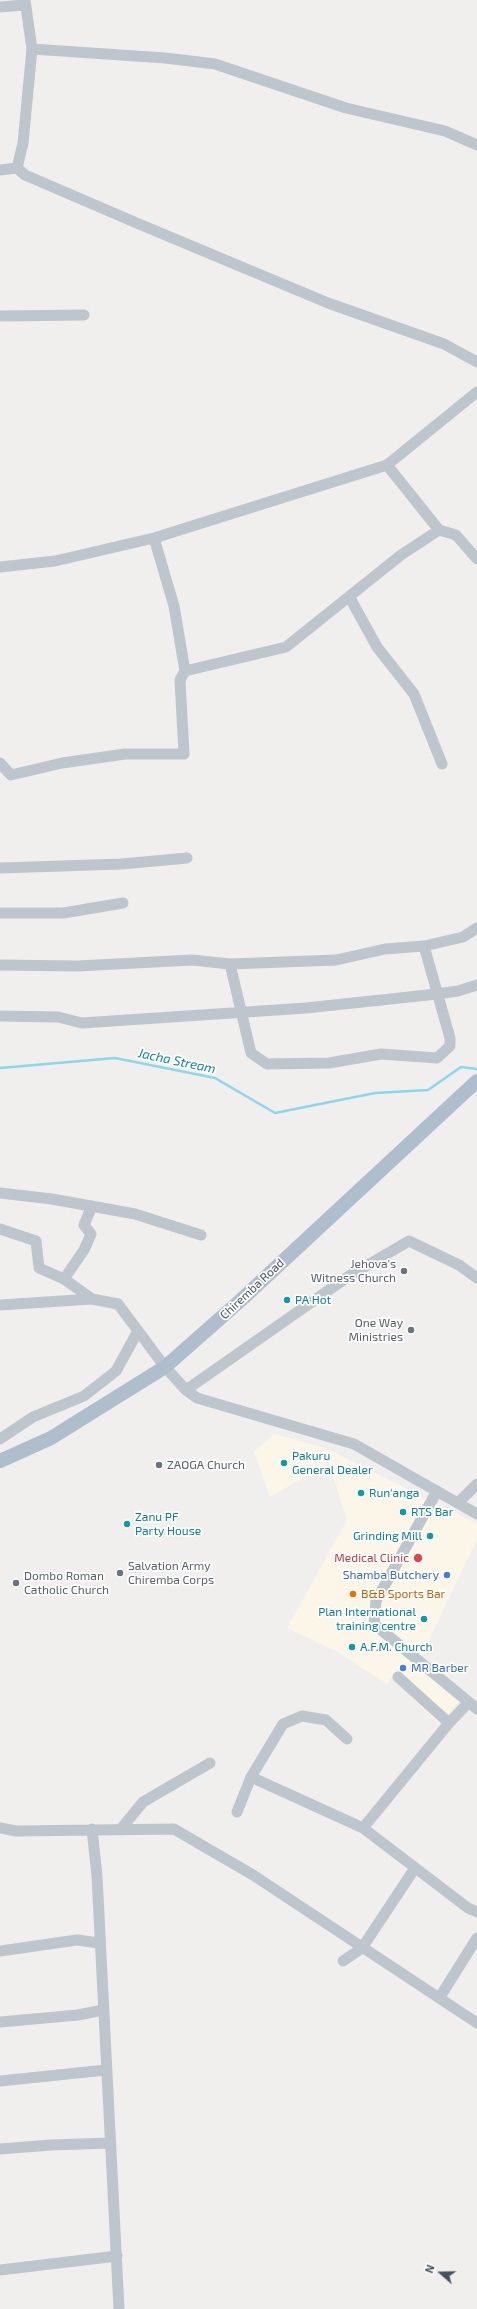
<!DOCTYPE html>
<html>
<head>
<meta charset="utf-8">
<style>
  body { margin:0 }
  #map { position:relative; width:477px; height:2309px; overflow:hidden; background:#f1eeee; font-family:"Exo 2",sans-serif }
  canvas { display:block }
  .north { position:absolute; left:421px; top:2253px; width:40px; height:40px; -webkit-text-stroke:3px #fff; paint-order:stroke; rotate:290deg; font-size:11px; font-weight:700; line-height:16px; text-align:center; color:#47525c }
  .north::after { content:''; display:block; margin:auto; width:14px; height:18px; background:#47525c; clip-path:polygon(50% 0,100% 100%,50% 72%,0 100%) }
</style>
</head>
<body>
<div id="map">
<canvas width="477" height="2309"></canvas>
<div class="north">N</div>
</div>
<script>
const ctx = document.querySelector('canvas').getContext('2d');
ctx.lineJoin = 'round';
function fill(path, color) {
  ctx.fillStyle = color;
  ctx.fill(path, 'evenodd');
}
function shape(rows) {
  const path = new Path2D();
  for (const r of rows) {
    path.moveTo(r[0], r[1]);
    for (let i = 2; i < r.length; i += 2) path.lineTo(r[i], r[i + 1]);
  }
  return path;
}
function strokePath(path, color, width, dash) {
  ctx.strokeStyle = color;
  ctx.lineWidth = width;
  ctx.lineCap = dash ? 'butt' : 'round';
  ctx.setLineDash(dash || []);
  ctx.stroke(path);
}
function write(font, color, halo, rows, align = 'center') {
  ctx.font = font + ' "Exo 2",sans-serif';
  ctx.lineWidth = 3.5;
  ctx.setLineDash([]);
  ctx.textBaseline = 'middle';
  ctx.strokeStyle = halo;
  ctx.fillStyle = color;
  for (const [text, x, y, turn = 0] of rows) {
    ctx.save();
    ctx.translate(x, y);
    ctx.rotate((+turn || 0) * Math.PI / 180);
    ctx.textAlign = isNaN(turn) ? turn : align;
    if (halo) ctx.strokeText(text, 0, 0);
    ctx.fillText(text, 0, 0);
    ctx.restore();
  }
}
fill(shape([
  [274,1434,325,1448,477,1524,477,1539,420,1659,462,1698,439,1724,392,1677,387,1684,338,1652,287,1628,347,1520,329,1463,270,1497,254,1452]
]), '#fcf6e8');
strokePath(shape([
  [0,1068,115,1058,215,1078,275,1113,375,1093,428,1090,461,1067,477,1069]
]), '#8bd7eb', 2.5);
strokePath(shape([
  [25,0,32,49,165,58,215,64,346,108,445,131,477,145],
  [0,7,25,5],
  [17,168,23,143,32,49],
  [0,170,17,168,25,175,139,224,328,303,444,344,477,362],
  [0,316,84,315],
  [387,465,439,530,456,535,477,559],
  [0,567,55,561,154,538,387,465,477,392],
  [350,598,377,647,414,694,442,764],
  [185,671,286,647,401,555,439,530],
  [0,763,11,775,62,763,125,754,184,754,180,680,185,671,174,606,154,538],
  [0,868,122,864,187,858],
  [0,913,63,913,123,903],
  [230,964,251,1053,267,1064,329,1063,381,1054,437,1058,450,1046,450,1038,424,946],
  [0,965,78,966,192,960,230,964,336,960,385,949,424,946,463,937,477,928],
  [0,1016,58,1017,82,1023,306,1008,437,994,458,991,477,985],
  [0,1193,52,1199,135,1214,201,1235],
  [0,1229,36,1241,39,1268,64,1279,92,1299],
  [64,1279,84,1250,91,1234,84,1225,92,1206],
  [0,1305,92,1299,118,1304,165,1367,186,1390,197,1398,354,1444,477,1514],
  [186,1390,349,1276,409,1241,459,1265,477,1278],
  [0,1439,33,1417,84,1396,116,1371,138,1331],
  [437,1491,376,1601,374,1624,477,1709],
  [458,1503,477,1484],
  [398,1677,449,1723],
  [347,1739,326,1720,302,1716,283,1724,251,1777,363,1828,468,1908,477,1912],
  [237,1812,251,1777],
  [0,1828,16,1831,174,1829,253,1875,477,2023],
  [363,1828,449,1723,468,1703],
  [92,1829,97,1876,119,2309],
  [120,1830,143,1802,210,1763],
  [0,1951,77,1940,99,1943],
  [343,1961,362,1948,415,1868],
  [440,1997,477,1938],
  [0,2022,78,2015,103,2010],
  [0,2081,106,2070],
  [0,2149,51,2145,110,2143],
  [0,2270,117,2256]
]), '#bdc6cd', 11);
strokePath(shape([
  [0,1461,51,1438,165,1367,241,1300,477,1081]
]), '#aebecd', 14);
for (const [x, y, r, color] of [
  [404,1271,4,"#6b7280"],
  [287,1300,4,"#0f9aa8"],
  [411,1330,4,"#6b7280"],
  [284,1463,4,"#0f9aa8"],
  [159,1465,4,"#6b7280"],
  [361,1493,4,"#0f9aa8"],
  [403,1512,4,"#0f9aa8"],
  [127,1524,4,"#0f9aa8"],
  [430,1536,4,"#0f9aa8"],
  [418,1558,5,"#e0444e"],
  [120,1573,4,"#6b7280"],
  [447,1575,4,"#3f7fe0"],
  [16,1583,4,"#6b7280"],
  [353,1594,4,"#e8710a"],
  [424,1619,4,"#0f9aa8"],
  [352,1647,4,"#0f9aa8"],
  [403,1668,4,"#3f7fe0"]
]) {
  const dot = new Path2D();
  dot.arc(x, y, r, 0, 2 * Math.PI);
  ctx.fillStyle = color;
  ctx.fill(dot);
  strokePath(dot, '#fff', 1.5);
}
write('12px', '#5b616d', '#fff', [
  ["Jehova's",396,1264,"right"],
  ["Witness Church",396,1278,"right"],
  ["One Way",403,1323,"right"],
  ["Ministries",403,1337,"right"],
  ["ZAOGA Church",167,1465],
  ["Salvation Army",128,1566],
  ["Chiremba Corps",128,1580],
  ["Dombo Roman",24,1576],
  ["Catholic Church",24,1590]
], 'left');
write('12px', '#47525c', '#fff', [
  ["Chiremba Road",252,1289,-43]
]);
write('12px', '#0d838f', '#fff', [
  ["PA Hot",295,1300],
  ["Pakuru",292,1456],
  ["General Dealer",292,1470],
  ["Run'anga",369,1493],
  ["RTS Bar",411,1512],
  ["Zanu PF",135,1517],
  ["Party House",135,1531],
  ["Grinding Mill",422,1536,"right"],
  ["Plan International",416,1612,"right"],
  ["training centre",416,1626,"right"],
  ["A.F.M. Church",360,1647]
], 'left');
write('12px', '#be3a42', '#fff', [
  ["Medical Clinic",409,1558]
], 'right');
write('12px', '#366cbe', '#fff', [
  ["Shamba Butchery",439,1575],
  ["MR Barber",411,1668,"left"]
], 'right');
write('12px', '#c56008', '#fff', [
  ["B&B Sports Bar",361,1594]
], 'left');
write('italic 13px', '#0e81a0', '#fff', [
  ["Jacha Stream",177,1061,12]
]);
</script>
</body>
</html>
